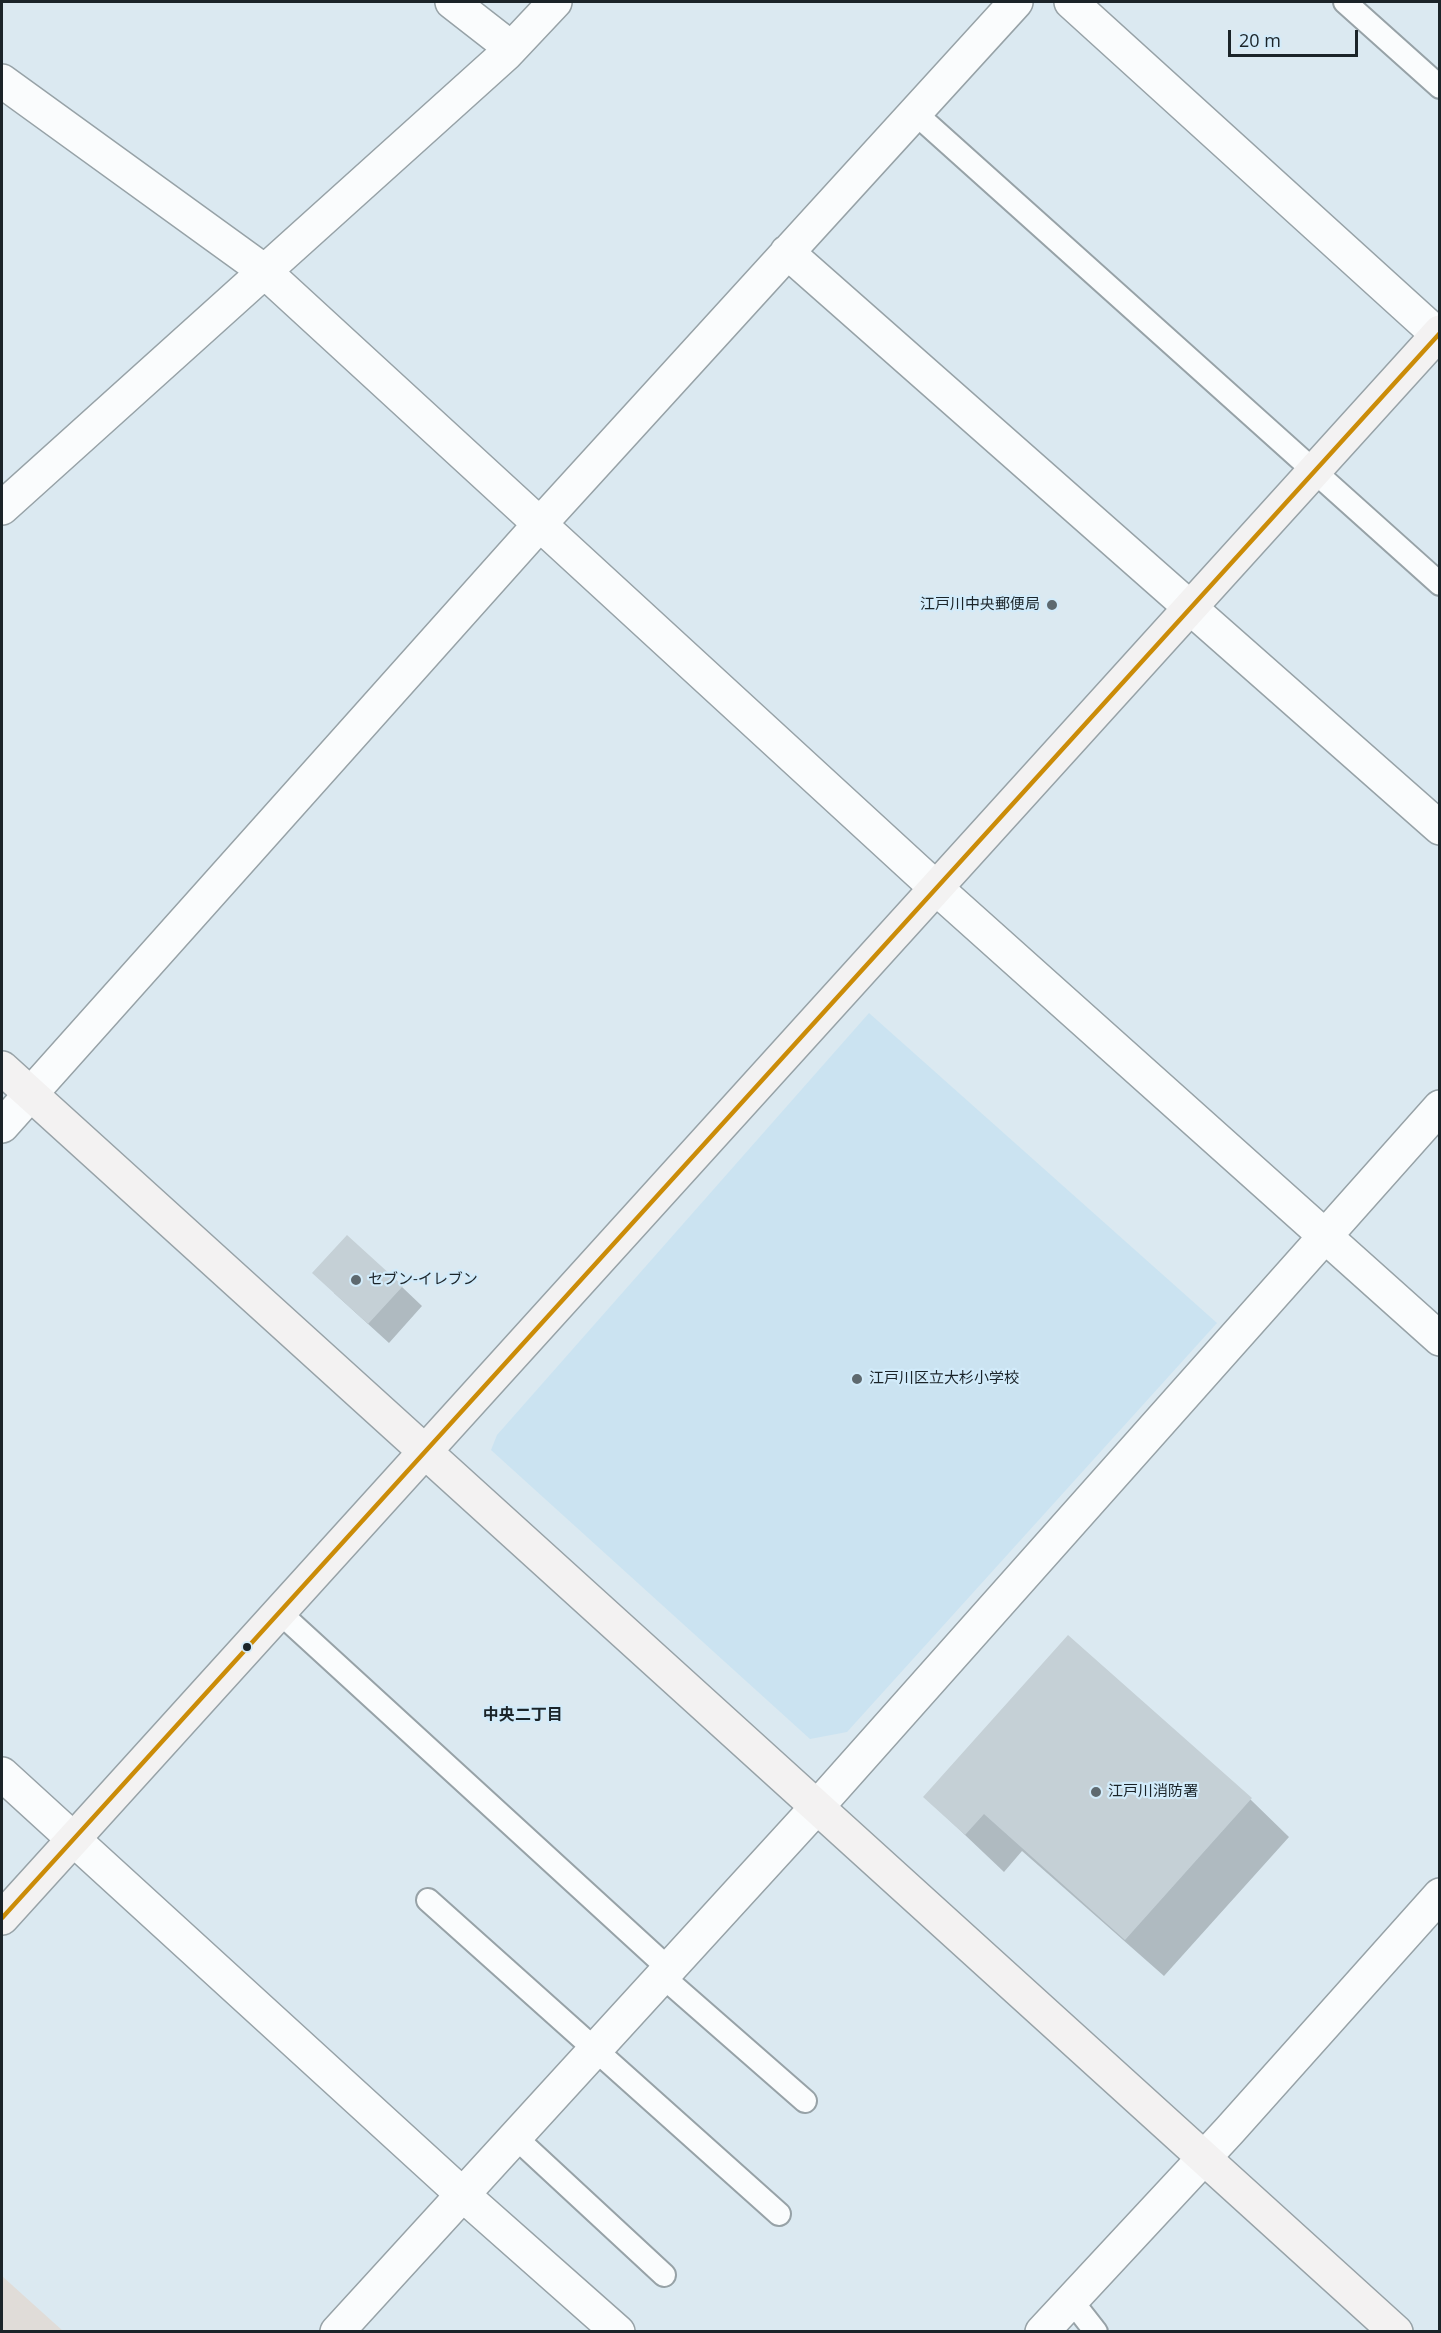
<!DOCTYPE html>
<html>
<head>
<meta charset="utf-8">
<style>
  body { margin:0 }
  #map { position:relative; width:1441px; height:2333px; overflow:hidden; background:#dbe9f1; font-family:"Open Sans",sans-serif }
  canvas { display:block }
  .frame { position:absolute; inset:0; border:3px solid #1b2429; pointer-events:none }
  .scale { position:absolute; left:1228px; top:30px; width:130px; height:27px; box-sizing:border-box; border:3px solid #1b2429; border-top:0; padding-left:8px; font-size:18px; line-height:21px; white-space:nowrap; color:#1b2429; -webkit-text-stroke:4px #d2ebfa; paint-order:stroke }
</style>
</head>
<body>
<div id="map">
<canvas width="1441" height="2333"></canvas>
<div class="frame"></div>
<div class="scale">20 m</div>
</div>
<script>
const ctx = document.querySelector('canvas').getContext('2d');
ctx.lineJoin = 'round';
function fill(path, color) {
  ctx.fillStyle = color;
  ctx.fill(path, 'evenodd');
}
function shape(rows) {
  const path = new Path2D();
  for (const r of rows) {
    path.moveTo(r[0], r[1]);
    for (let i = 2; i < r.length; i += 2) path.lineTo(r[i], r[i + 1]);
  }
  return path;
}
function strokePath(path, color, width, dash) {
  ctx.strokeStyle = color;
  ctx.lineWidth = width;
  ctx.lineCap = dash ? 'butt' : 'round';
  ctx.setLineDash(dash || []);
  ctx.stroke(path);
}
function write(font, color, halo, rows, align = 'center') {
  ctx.font = font + ' "Open Sans","Noto Sans JP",sans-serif';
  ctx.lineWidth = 4.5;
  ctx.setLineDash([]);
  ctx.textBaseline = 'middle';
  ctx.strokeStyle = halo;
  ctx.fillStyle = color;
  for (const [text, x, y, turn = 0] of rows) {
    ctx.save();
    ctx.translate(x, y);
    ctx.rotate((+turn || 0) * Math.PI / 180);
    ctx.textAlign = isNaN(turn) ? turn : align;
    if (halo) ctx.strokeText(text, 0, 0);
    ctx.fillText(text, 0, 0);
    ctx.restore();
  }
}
fill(shape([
  [869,1013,1217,1323,847,1732,810,1739,491,1450,497,1435]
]), '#cbe3f1');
fill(shape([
  [2,2276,63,2331,2,2331]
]), '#e0dcd8');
fill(shape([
  [402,1287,422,1306,389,1343,334,1293],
  [1068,1637,1251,1800,1289,1837,1164,1976,1022,1851,1004,1872,925,1797]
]), '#0003');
fill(shape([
  [347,1235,403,1286,368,1324,312,1273],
  [1068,1635,1252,1798,1125,1940,984,1814,965,1835,923,1797]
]), '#c5d0d6');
const lane = shape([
  [1345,2,1440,87],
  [915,113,1440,584],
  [278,1611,668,1968],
  [428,1900,779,2214],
  [661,1975,805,2101],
  [514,2136,664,2275],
  [1071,2300,1096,2332]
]);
const street = shape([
  [452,2,511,48],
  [1071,2,1440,337],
  [2,81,263,270,936,888,1440,1339],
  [787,252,1440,828],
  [2,508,506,54,555,2],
  [2,1126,539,525,1016,2],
  [2,1774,462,2194,618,2332],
  [337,2332,817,1807,1440,1107],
  [1042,2332,1229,2131,1440,1895]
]);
const secondary = shape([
  [2,1068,1396,2332],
  [2,1918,1440,332]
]);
strokePath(lane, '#97a2a7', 26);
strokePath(street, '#97a2a7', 36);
strokePath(secondary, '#97a2a7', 36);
strokePath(lane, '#fafcfd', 22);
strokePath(street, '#fafcfd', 33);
strokePath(secondary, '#f3f2f2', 33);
strokePath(shape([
  [2,1918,1440,333]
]), '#cb8c08', 4.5);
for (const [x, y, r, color] of [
  [1052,605,6,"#5e696f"],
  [356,1280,6,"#5e696f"],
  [857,1379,6,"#5e696f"],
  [247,1647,5,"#1b2429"],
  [1096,1792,6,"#5e696f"]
]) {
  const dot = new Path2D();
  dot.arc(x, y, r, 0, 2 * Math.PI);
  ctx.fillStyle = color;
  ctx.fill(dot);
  strokePath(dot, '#d2ebfa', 2);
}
write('15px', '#1b2429', '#d2ebfa', [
  ["江戸川中央郵便局",1040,605,"right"],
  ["セブン-イレブン",368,1280],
  ["江戸川区立大杉小学校",869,1379],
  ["江戸川消防署",1108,1792]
], 'left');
write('bold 16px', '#1b2429', '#d2ebfa', [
  ["中央二丁目",523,1715]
]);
</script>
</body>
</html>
